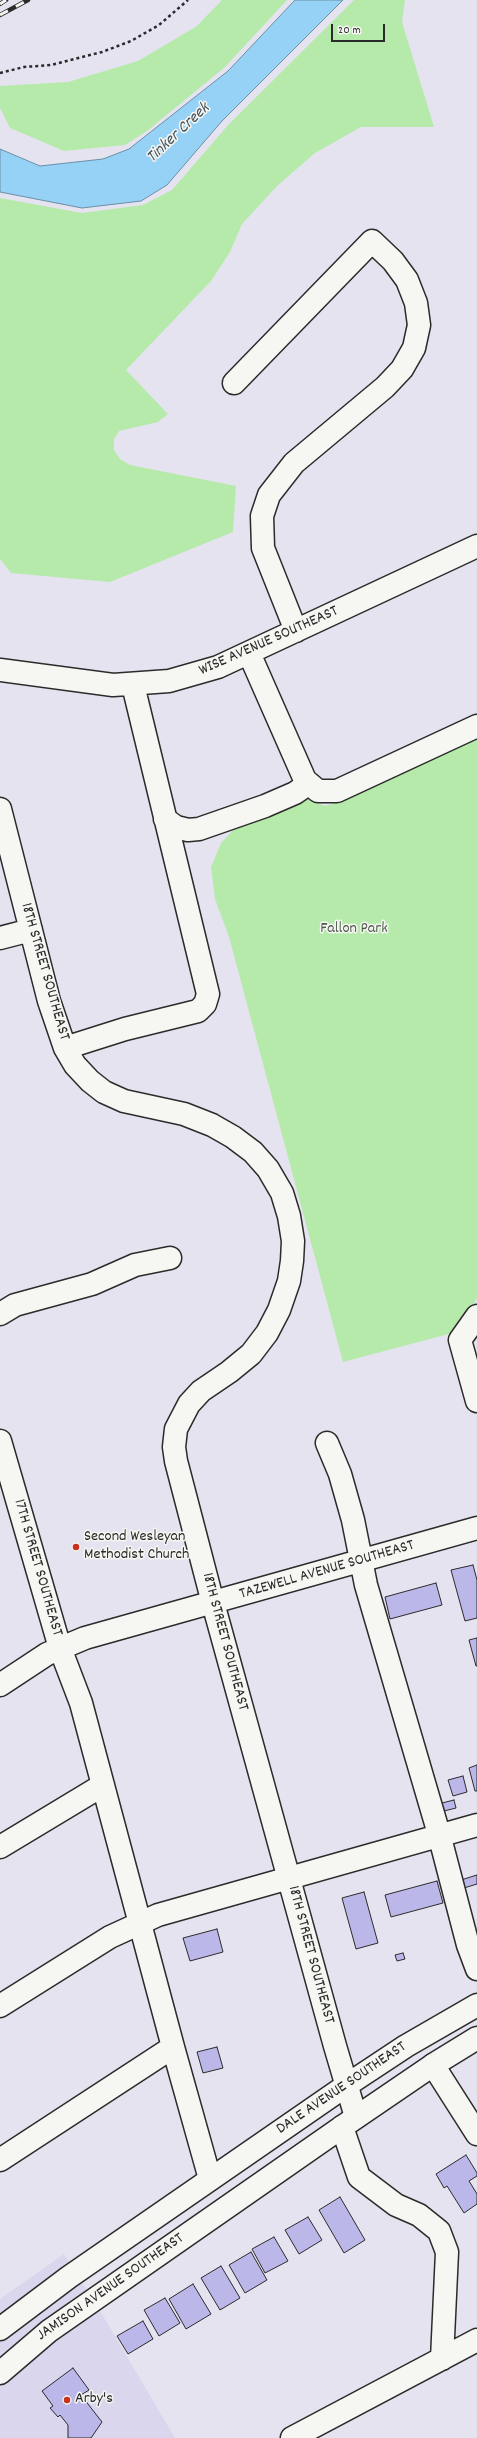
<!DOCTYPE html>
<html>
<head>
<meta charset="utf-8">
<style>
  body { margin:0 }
  #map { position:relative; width:477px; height:2438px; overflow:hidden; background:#e5e3ef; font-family:Dekko,sans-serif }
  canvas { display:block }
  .scale { position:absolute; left:331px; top:24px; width:54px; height:18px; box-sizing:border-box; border:2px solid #2b2b2b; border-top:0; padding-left:5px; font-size:12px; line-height:14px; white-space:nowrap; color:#2b2b2b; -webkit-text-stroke:3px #f6f6f2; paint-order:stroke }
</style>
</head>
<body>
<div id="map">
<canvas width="477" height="2438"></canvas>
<div class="scale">20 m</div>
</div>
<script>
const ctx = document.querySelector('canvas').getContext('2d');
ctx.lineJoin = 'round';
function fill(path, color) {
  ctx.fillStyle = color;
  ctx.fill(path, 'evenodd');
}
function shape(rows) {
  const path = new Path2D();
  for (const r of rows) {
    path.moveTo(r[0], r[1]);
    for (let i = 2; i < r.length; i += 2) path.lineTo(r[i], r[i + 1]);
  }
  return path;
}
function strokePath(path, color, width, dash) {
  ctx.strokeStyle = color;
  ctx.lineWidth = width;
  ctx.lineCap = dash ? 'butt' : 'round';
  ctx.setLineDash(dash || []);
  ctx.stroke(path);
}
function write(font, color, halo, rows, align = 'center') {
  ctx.font = font + ' Dekko,sans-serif';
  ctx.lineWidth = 3;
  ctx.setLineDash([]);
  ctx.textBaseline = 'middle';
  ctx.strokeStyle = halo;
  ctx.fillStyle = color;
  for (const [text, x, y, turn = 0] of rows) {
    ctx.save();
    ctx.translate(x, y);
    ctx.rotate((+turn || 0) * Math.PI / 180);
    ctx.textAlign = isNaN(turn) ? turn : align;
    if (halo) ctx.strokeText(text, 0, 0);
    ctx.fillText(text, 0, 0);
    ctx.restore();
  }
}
fill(shape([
  [64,2254,103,2316,175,2438,0,2438,0,2299]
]), '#d9d6ed');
fill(shape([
  [222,0,287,0,225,67,147,131,125,145,64,151,10,128,0,108,0,86,68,82,138,61,197,26],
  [354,0,405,0,402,22,434,127,361,127,315,153,277,186,242,224,230,252,211,281,126,370,168,414,158,422,119,431,114,439,114,450,120,459,130,465,236,486,233,532,110,582,11,573,0,559,0,198,82,213,143,205,172,190,229,124],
  [477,739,477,1298,460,1331,343,1362,229,937,215,899,211,867,221,843,238,825,304,798,325,806,338,802]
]), '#b6eaab');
const water = shape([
  [295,0,343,0,222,121,167,185,141,201,82,208,0,192,0,149,40,166,103,159,129,149,228,71,295,0]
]);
fill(water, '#96d1f6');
strokePath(water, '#6b8fa5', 1);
const building = shape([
  [473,1565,477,1580,477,1618,465,1621,451,1570,473,1565],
  [436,1583,442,1605,390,1619,385,1597,436,1583],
  [477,1638,477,1666,476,1666,469,1640,477,1638],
  [477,1765,477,1791,475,1791,469,1768,477,1765],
  [463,1776,467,1792,453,1796,448,1780,463,1776],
  [454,1800,456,1808,444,1811,442,1803,454,1800],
  [477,1875,477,1884,464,1888,461,1880,477,1875],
  [437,1881,443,1903,391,1917,385,1895,437,1881],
  [364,1892,378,1943,356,1949,342,1898,364,1892],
  [217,1929,223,1952,190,1961,183,1938,217,1929],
  [403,1953,405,1959,397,1961,395,1955,403,1953],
  [217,2047,223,2068,203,2073,197,2052,217,2047],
  [466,2155,477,2173,477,2176,469,2181,477,2194,477,2204,464,2213,447,2186,444,2188,436,2174,466,2155],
  [340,2197,365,2240,344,2253,319,2210,340,2197],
  [308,2217,322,2240,299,2254,285,2230,308,2217],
  [274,2237,288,2261,265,2273,252,2249,274,2237],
  [251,2252,267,2280,245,2293,229,2265,251,2252],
  [221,2266,240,2298,220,2310,201,2278,221,2266],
  [193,2284,211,2314,186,2329,169,2299,193,2284],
  [165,2298,180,2323,159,2336,144,2310,165,2298],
  [143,2321,153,2339,128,2354,117,2336,143,2321],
  [73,2368,89,2390,81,2395,102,2422,91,2438,68,2438,68,2425,60,2415,58,2417,50,2408,53,2406,42,2391,73,2368]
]);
fill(building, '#bcb7e9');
strokePath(building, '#2b2b2b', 1);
const minor = shape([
  [234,383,372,241,393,261,407,280,416,303,419,325,414,348,402,369,385,387,294,463,269,495,262,516,263,548,296,631],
  [249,653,305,780,318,791,337,791,477,726],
  [0,670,113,685,169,681,218,667,477,546],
  [0,809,49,1001,65,1048,75,1065,90,1081,104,1092,124,1101,184,1114,212,1125,233,1137,253,1152,268,1169,282,1193,289,1216,293,1241,292,1261,289,1281,279,1310,267,1333,251,1354,229,1372,201,1391,189,1404,176,1429,174,1447,176,1461,213,1603,335,2046,356,2117],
  [165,819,176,827,188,830,199,829,265,806,295,793,308,784],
  [0,938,31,930],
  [65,1048,125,1029,198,1011,205,1004,208,994,133,685],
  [0,1314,15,1305,92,1284,135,1265,170,1258],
  [477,1316,460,1340,477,1401],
  [0,1441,60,1648,81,1703,173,2047,210,2179],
  [327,1443,340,1474,353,1520,366,1585,439,1834,468,1945,477,1969],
  [0,1685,47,1654,85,1638,477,1528],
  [0,1847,103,1785],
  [0,2006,110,1937,158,1915,477,1825],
  [433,2065,477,2134],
  [342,2127,359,2177,396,2205,419,2215,439,2231,447,2252,442,2359],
  [0,2160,173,2047],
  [292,2438,477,2340]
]);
const major = shape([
  [0,2329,69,2277,347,2085,406,2046,477,2005],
  [0,2373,49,2331,342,2127,433,2065,477,2038]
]);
strokePath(minor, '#2b2b2b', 25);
strokePath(major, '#2b2b2b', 25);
strokePath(shape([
  [0,73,24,67,51,65,102,52,131,41,159,25,188,0]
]), '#2b2b2b', 2.5, [3, 3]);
strokePath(minor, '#f6f6f2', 22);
strokePath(major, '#f6f6f2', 22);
const rail = shape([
  [0,4,6,0],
  [0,15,28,0]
]);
strokePath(rail, '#2b2b2b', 4.5);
strokePath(rail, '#f6f6f2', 3, [9]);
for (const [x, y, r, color] of [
  [76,1547,4,"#c8321e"],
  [67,2400,4,"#c8321e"]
]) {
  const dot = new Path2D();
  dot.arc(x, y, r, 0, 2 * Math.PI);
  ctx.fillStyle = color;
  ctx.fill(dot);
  strokePath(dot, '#f6f6f2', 1.5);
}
write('16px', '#2b2b2b', '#f6f6f2', [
  ["WISE AVENUE SOUTHEAST",269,642,-24],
  ["18TH STREET SOUTHEAST",44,972,74],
  ["17TH STREET SOUTHEAST",37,1568,74],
  ["TAZEWELL AVENUE SOUTHEAST",327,1571,-16],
  ["18TH STREET SOUTHEAST",224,1642,75],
  ["18TH STREET SOUTHEAST",310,1955,75],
  ["DALE AVENUE SOUTHEAST",342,2089,-34],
  ["JAMISON AVENUE SOUTHEAST",111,2288,-35]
]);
write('16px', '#4e5b4b', '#f6f6f2', [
  ["Fallon Park",354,930]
]);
write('16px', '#2b2b2b', '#f6f6f2', [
  ["Second Wesleyan",84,1538],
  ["Methodist Church",84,1556],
  ["Arby's",75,2400]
], 'left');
write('italic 17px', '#46545e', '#f6f6f2', [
  ["Tinker Creek",179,134,-43]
]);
</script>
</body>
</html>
